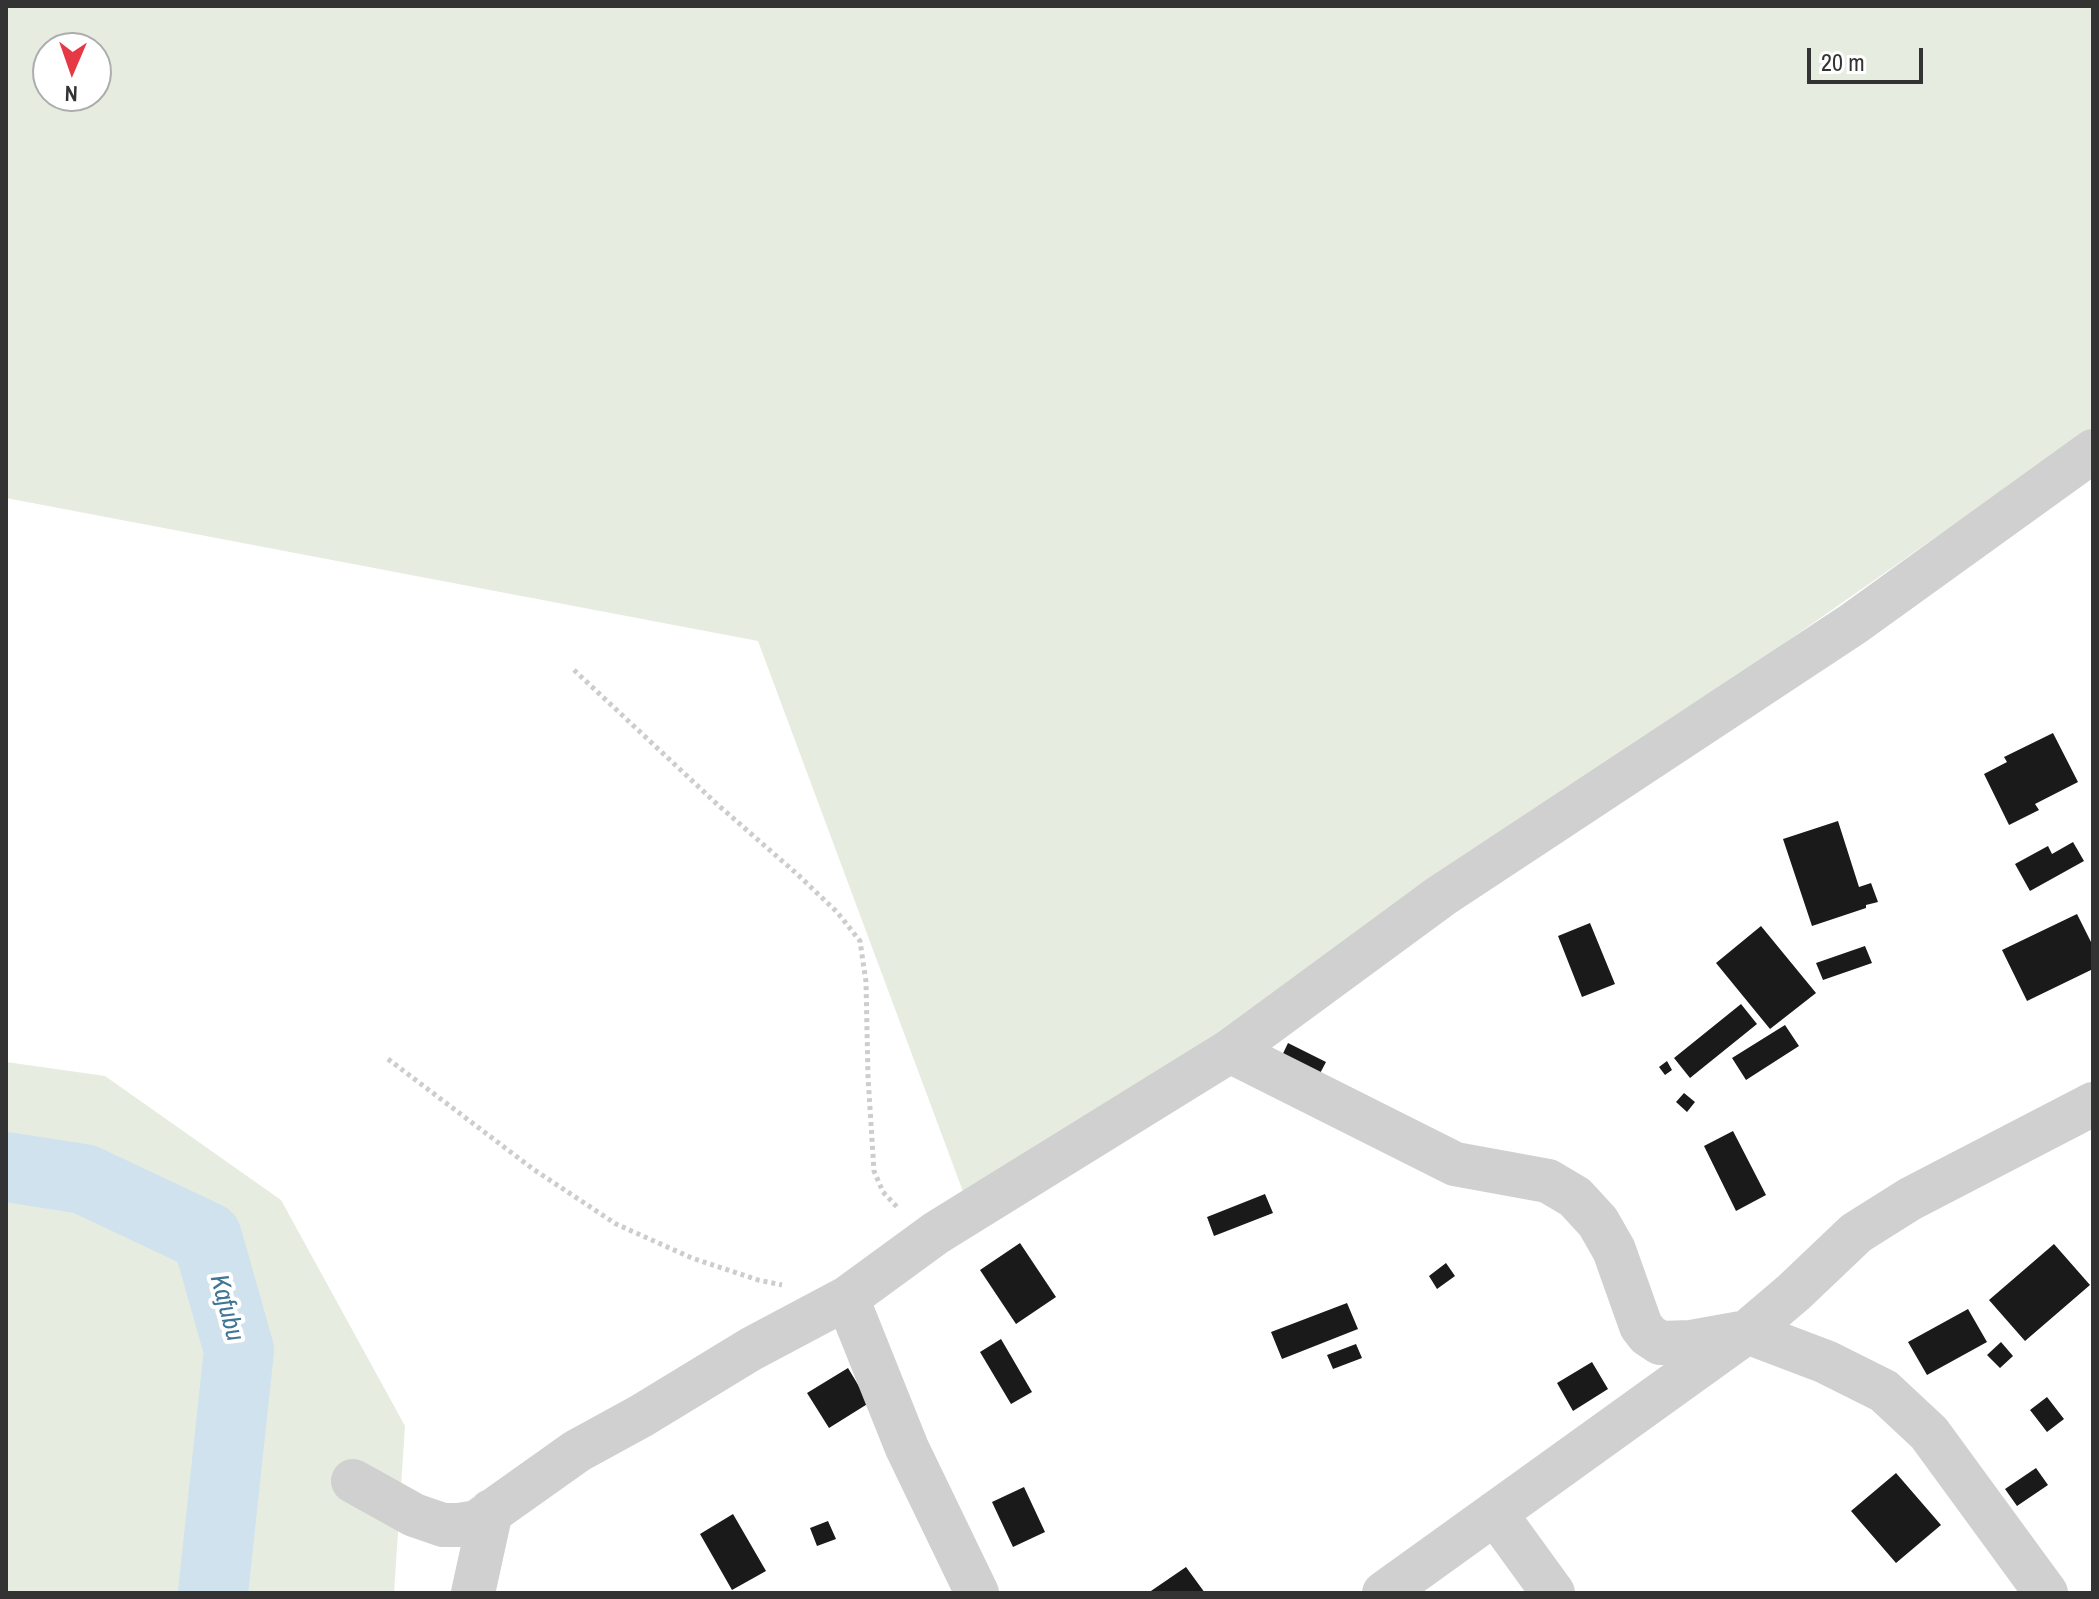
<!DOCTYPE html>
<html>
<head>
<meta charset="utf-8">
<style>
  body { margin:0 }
  #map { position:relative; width:2099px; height:1599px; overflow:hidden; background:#fff; font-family:"Archivo Narrow",sans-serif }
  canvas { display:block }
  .frame { position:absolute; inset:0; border:8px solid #333; pointer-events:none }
  .north { position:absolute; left:32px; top:32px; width:80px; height:80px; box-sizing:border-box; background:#fff; border:2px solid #adadad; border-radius:50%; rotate:182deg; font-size:22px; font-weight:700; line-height:32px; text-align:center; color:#333 }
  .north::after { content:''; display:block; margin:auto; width:28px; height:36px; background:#e63946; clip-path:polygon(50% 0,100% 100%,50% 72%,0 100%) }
  .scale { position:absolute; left:1807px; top:48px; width:116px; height:36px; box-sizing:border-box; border:4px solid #333; border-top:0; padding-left:10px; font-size:24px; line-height:28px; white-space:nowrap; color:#333; -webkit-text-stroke:6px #fff; paint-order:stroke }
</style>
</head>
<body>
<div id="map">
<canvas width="2099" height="1599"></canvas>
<div class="frame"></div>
<div class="north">N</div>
<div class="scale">20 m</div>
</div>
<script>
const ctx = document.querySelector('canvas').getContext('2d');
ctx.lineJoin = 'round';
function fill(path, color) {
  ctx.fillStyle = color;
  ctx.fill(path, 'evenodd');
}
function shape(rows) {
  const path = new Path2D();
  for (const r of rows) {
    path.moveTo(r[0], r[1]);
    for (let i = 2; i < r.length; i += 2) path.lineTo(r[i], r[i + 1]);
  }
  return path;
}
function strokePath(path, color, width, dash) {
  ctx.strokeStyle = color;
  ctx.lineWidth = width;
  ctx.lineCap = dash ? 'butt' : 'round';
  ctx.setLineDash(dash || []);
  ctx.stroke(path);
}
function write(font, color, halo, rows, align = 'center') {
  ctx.font = font + ' "Archivo Narrow",sans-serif';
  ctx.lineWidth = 8;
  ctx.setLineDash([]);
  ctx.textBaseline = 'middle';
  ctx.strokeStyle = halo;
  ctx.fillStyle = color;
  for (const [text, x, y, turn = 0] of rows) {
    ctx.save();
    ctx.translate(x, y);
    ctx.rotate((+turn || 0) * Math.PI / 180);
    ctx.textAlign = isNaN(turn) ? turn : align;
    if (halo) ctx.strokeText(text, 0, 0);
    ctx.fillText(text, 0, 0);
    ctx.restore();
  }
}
fill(shape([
  [6,6,2093,6,2093,427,971,1213,758,641,6,498],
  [48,48,96,48,96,96,48,96],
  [6,1062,105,1076,281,1200,405,1426,394,1593,6,1593]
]), '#e6ecdf');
strokePath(shape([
  [6,1167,84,1179,207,1237,239,1350,213,1593]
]), '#cfe2ee', 70);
fill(shape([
  [2053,733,2078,782,2035,804,2039,810,2009,825,1984,774,2007,762,2004,757],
  [1838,821,1859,887,1871,883,1878,902,1866,905,1866,908,1812,926,1783,839],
  [2073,842,2084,861,2030,891,2015,864,2048,846,2052,854],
  [2077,914,2093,946,2093,969,2027,1001,2002,950],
  [1590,923,1615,984,1582,997,1558,936],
  [1761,926,1816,993,1770,1029,1716,963],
  [1865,946,1872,963,1823,980,1816,963],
  [1741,1004,1757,1024,1690,1078,1674,1058],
  [1785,1025,1799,1046,1746,1080,1732,1058],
  [1288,1043,1326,1062,1315,1083,1278,1064],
  [1667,1061,1672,1070,1665,1075,1659,1067],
  [1684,1093,1695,1102,1687,1112,1676,1102],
  [1733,1131,1766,1195,1736,1211,1704,1146],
  [1265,1194,1273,1213,1214,1236,1207,1217],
  [1020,1243,1056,1297,1016,1324,980,1270],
  [2054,1244,2090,1285,2025,1341,1989,1300],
  [1446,1263,1455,1276,1437,1289,1429,1276],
  [1347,1303,1358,1329,1282,1359,1271,1332],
  [1968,1309,1987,1342,1927,1375,1908,1342],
  [1001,1339,1032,1392,1011,1404,980,1352],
  [2001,1342,2013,1356,2000,1368,1987,1355],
  [1356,1344,1362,1358,1333,1369,1327,1355],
  [1592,1362,1608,1389,1573,1411,1557,1383],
  [848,1368,869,1403,829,1428,807,1393],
  [2047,1397,2064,1419,2047,1432,2030,1410],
  [2036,1468,2048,1485,2017,1506,2005,1489],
  [1896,1473,1941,1525,1896,1563,1851,1511],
  [1024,1487,1045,1532,1013,1547,992,1502],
  [733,1514,766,1571,732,1590,700,1534],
  [828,1521,836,1539,817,1546,810,1528],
  [1186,1567,1205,1593,1148,1593]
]), '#1a1a1a');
strokePath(shape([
  [574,670,718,805,796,873,837,912,860,941,866,982,868,1077,874,1171,883,1192,898,1208],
  [388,1059,533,1169,616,1224,692,1258,758,1280,782,1285]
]), '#cdcdcd', 5, [4, 4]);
strokePath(shape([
  [1230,1051,1455,1164,1548,1181,1575,1197,1598,1222,1614,1250,1641,1326,1648,1335,1660,1343,1691,1342,1747,1332,1826,1362,1884,1391,1929,1433,2046,1593],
  [353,1481,414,1515,443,1525,459,1525,477,1522,577,1451,641,1416,751,1349,847,1298],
  [1495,1513,1553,1593],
  [473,1593,491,1511],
  [977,1593,907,1448,847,1298,936,1233,1230,1051,1441,896,1853,624,2093,451],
  [1384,1593,1747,1332,1794,1292,1856,1233,1910,1199,2093,1104]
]), '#d0d0d0', 44);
write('italic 26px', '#3f7597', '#fff', [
  ["Kafubu",226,1308,75]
]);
</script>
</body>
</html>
